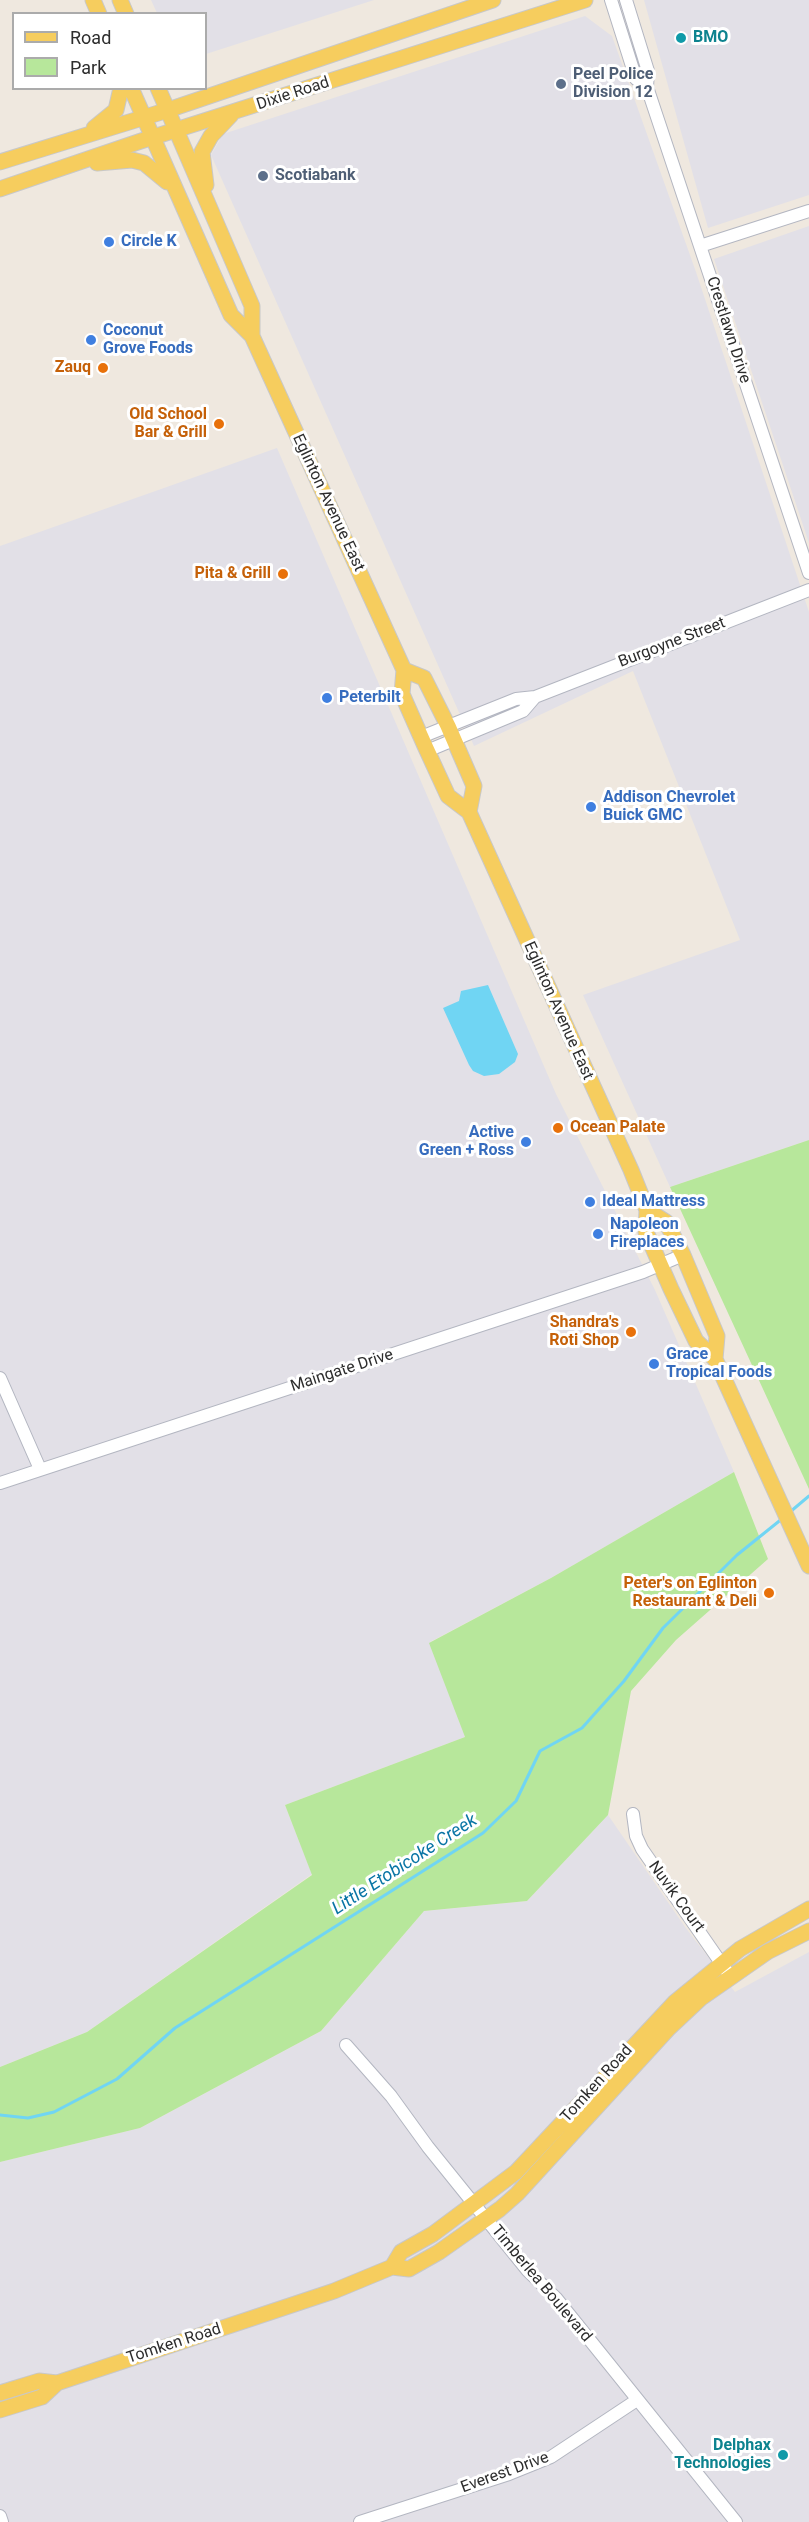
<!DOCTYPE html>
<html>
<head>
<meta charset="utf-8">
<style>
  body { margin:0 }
  #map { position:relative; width:809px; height:2522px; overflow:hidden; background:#efe8df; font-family:Roboto,sans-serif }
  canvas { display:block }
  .legend { position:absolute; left:12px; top:12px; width:195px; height:78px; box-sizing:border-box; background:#fff; border:2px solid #ababab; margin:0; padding:8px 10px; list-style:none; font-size:18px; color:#2d2d2d }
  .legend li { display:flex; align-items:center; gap:12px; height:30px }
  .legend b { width:30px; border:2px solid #ababab }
</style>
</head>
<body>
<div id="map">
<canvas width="809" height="2522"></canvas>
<ul class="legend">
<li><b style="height:8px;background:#f6cd5e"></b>Road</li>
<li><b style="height:16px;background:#b7e79b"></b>Park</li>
</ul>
</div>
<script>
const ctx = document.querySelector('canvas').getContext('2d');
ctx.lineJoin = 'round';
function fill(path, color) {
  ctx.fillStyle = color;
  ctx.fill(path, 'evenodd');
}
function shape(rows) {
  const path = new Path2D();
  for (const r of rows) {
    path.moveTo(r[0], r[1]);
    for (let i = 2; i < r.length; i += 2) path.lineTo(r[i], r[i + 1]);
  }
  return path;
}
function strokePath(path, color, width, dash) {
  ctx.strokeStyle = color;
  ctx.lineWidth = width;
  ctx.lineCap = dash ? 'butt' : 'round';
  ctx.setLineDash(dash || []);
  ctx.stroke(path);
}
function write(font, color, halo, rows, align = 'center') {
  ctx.font = font + ' Roboto,sans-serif';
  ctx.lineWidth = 6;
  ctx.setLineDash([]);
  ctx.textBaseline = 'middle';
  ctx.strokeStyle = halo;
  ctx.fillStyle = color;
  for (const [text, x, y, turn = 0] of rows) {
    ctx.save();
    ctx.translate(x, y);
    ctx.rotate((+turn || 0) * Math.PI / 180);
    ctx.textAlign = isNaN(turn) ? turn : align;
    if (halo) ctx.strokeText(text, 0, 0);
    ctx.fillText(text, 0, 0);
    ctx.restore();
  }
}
fill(shape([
  [151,0,374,0,206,54,206,14,157,13],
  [644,0,809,0,809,195,708,228],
  [585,16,612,36,696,272,809,612,809,1140,670,1187,583,995,740,940,633,671,474,746,211,155,223,134],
  [809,226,809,543,714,259],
  [277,448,556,1094,655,1290,734,1472,551,1578,430,1642,465,1737,285,1805,312,1874,87,2032,0,2067,0,546],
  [608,1815,685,1927,735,1992,809,1952,809,2522,0,2522,0,2162,140,2128,321,2031,424,1911,527,1901]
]), '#e2e0e7');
fill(shape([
  [809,1140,809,1489,670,1187],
  [734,1472,768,1559,676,1640,631,1691,608,1815,527,1901,424,1911,321,2031,140,2128,0,2162,0,2067,87,2032,312,1875,285,1805,465,1737,429,1643,551,1578]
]), '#b7e79b');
fill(shape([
  [488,985,518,1054,515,1062,499,1074,484,1076,473,1071,469,1065,443,1008,459,1001,461,991]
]), '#70d5f3');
strokePath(shape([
  [790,1512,809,1496],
  [0,2115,28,2118,54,2112,117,2079,175,2028,483,1833,516,1801,540,1751,582,1728,624,1681,663,1628,737,1555,783,1518]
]), '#70d5f3', 3);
const minor = shape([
  [611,0,636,79,647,87],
  [626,0,648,71,647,87,809,573],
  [700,246,809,211],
  [421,737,516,699,535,697,809,590],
  [427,751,523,711,535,697],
  [0,1378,40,1469],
  [0,1483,643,1272,683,1255],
  [633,1814,636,1836,642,1849,730,1976],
  [346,2045,391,2096,428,2147,528,2271,556,2298,736,2522],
  [0,2516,2,2522],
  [360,2522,509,2474,551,2457,637,2400]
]);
const major = shape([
  [93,0,99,14],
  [120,0,126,14],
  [131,88,231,315,252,336,404,670,402,694,425,746,448,796,469,812,631,1170,647,1210,646,1232,671,1289,696,1341,715,1359,809,1566],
  [158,88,252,306,252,336],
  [94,128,116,110,121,88],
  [0,162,168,110,493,0],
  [97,163,132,160,144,163,167,182],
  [206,185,202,152,211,136,231,115],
  [0,189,141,141,585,0],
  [404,670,424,678,448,726,474,786,469,812],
  [647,1210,666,1222,683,1255,717,1336,715,1359],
  [392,2267,401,2252,433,2234,516,2172,675,2002,740,1949,809,1909],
  [0,2393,39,2381,57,2383,334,2291,392,2267,409,2269,439,2252,500,2209,517,2194,669,2028,701,1998,767,1952,809,1931],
  [0,2410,42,2397,57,2383]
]);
strokePath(minor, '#b3b6c1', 14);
strokePath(major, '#c8c8c8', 17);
strokePath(minor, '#fff', 12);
strokePath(major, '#f6cd5e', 15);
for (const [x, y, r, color] of [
  [681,38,6,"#0f9aa8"],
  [561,84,6,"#5c6f8a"],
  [263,176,6,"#5c6f8a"],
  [109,242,6,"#3f7fe0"],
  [91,340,6,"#3f7fe0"],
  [103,368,6,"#e8710a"],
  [219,424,6,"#e8710a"],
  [283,574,6,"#e8710a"],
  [327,698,6,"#3f7fe0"],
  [591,807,6,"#3f7fe0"],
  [558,1128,6,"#e8710a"],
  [526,1142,6,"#3f7fe0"],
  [590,1202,6,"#3f7fe0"],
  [598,1234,6,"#3f7fe0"],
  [631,1332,6,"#e8710a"],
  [654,1364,6,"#3f7fe0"],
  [769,1593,6,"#e8710a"],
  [783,2455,6,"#0f9aa8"]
]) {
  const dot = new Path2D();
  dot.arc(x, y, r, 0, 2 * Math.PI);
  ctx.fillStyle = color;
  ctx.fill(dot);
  strokePath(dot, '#fff', 2);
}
write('bold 16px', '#0d838f', '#fff', [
  ["BMO",693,38],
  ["Delphax",771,2446,"right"],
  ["Technologies",771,2464,"right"]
], 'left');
write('bold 16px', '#4e5e75', '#fff', [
  ["Peel Police",573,75],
  ["Division 12",573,93],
  ["Scotiabank",275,176]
], 'left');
write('16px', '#2d2d2d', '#fff', [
  ["Dixie Road",293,94,-18],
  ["Crestlawn Drive",728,330,72],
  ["Eglinton Avenue East",328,503,65],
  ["Burgoyne Street",672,643,-21],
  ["Eglinton Avenue East",558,1011,66],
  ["Maingate Drive",342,1371,-18],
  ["Nuvik Court",676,1897,54],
  ["Tomken Road",597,2084,-48],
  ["Timberlea Boulevard",541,2284,50],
  ["Tomken Road",174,2344,-18],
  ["Everest Drive",505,2473,-20]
]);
write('bold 16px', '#366cbe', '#fff', [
  ["Circle K",121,242],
  ["Coconut",103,331],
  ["Grove Foods",103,349],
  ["Peterbilt",339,698],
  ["Addison Chevrolet",603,798],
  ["Buick GMC",603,816],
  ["Active",514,1133,"right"],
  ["Green + Ross",514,1151,"right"],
  ["Ideal Mattress",602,1202],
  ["Napoleon",610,1225],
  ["Fireplaces",610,1243],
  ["Grace",666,1355],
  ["Tropical Foods",666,1373]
], 'left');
write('bold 16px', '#c56008', '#fff', [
  ["Zauq",91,368],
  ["Old School",207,415],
  ["Bar & Grill",207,433],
  ["Pita & Grill",271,574],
  ["Ocean Palate",570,1128,"left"],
  ["Shandra's",619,1323],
  ["Roti Shop",619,1341],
  ["Peter's on Eglinton",757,1584],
  ["Restaurant & Deli",757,1602]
], 'right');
write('italic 18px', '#0975a5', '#fff', [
  ["Little Etobicoke Creek",405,1865,-33]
]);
</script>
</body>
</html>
